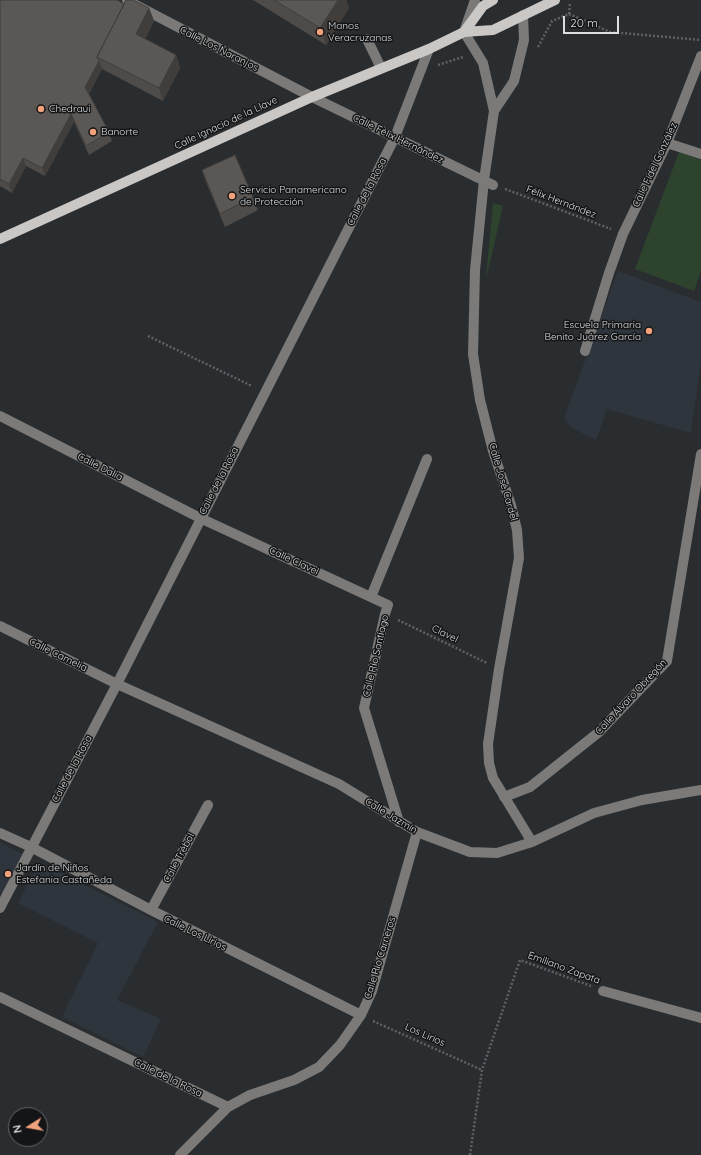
<!DOCTYPE html>
<html>
<head>
<meta charset="utf-8">
<style>
  body { margin:0 }
  #map { position:relative; width:701px; height:1155px; overflow:hidden; background:#2a2d30; font-family:Quicksand,sans-serif }
  canvas { display:block }
  .north { position:absolute; left:8px; top:1107px; width:40px; height:40px; box-sizing:border-box; background:#141516; border:1px solid #646567; border-radius:50%; rotate:259deg; font-size:11px; font-weight:700; line-height:16px; text-align:center; color:#dcdee0 }
  .north::after { content:''; display:block; margin:auto; width:14px; height:18px; background:#f1a17c; clip-path:polygon(50% 0,100% 100%,50% 72%,0 100%) }
  .scale { position:absolute; left:563px; top:16px; width:56px; height:18px; box-sizing:border-box; border:2px solid #dcdee0; border-top:0; padding-left:5px; font-size:12px; line-height:14px; white-space:nowrap; color:#dcdee0; -webkit-text-stroke:3px #141516; paint-order:stroke }
</style>
</head>
<body>
<div id="map">
<canvas width="701" height="1155"></canvas>
<div class="north">N</div>
<div class="scale">20 m</div>
</div>
<script>
const ctx = document.querySelector('canvas').getContext('2d');
ctx.lineJoin = 'round';
function fill(path, color) {
  ctx.fillStyle = color;
  ctx.fill(path, 'evenodd');
}
function shape(rows) {
  const path = new Path2D();
  for (const r of rows) {
    path.moveTo(r[0], r[1]);
    for (let i = 2; i < r.length; i += 2) path.lineTo(r[i], r[i + 1]);
  }
  return path;
}
function strokePath(path, color, width, dash) {
  ctx.strokeStyle = color;
  ctx.lineWidth = width;
  ctx.lineCap = dash ? 'butt' : 'round';
  ctx.setLineDash(dash || []);
  ctx.stroke(path);
}
function write(font, color, halo, rows, align = 'center') {
  ctx.font = font + ' Quicksand,sans-serif';
  ctx.lineWidth = 3;
  ctx.setLineDash([]);
  ctx.textBaseline = 'middle';
  ctx.strokeStyle = halo;
  ctx.fillStyle = color;
  for (const [text, x, y, turn = 0] of rows) {
    ctx.save();
    ctx.translate(x, y);
    ctx.rotate((+turn || 0) * Math.PI / 180);
    ctx.textAlign = isNaN(turn) ? turn : align;
    if (halo) ctx.strokeText(text, 0, 0);
    ctx.fillText(text, 0, 0);
    ctx.restore();
  }
}
fill(shape([
  [618,271,701,302,701,361,691,433,607,409,596,440,572,428,564,418],
  [0,842,25,855,5,895,0,892],
  [39,862,158,922,117,1000,161,1019,143,1057,62,1017,98,943,18,903]
]), '#2f353d');
fill(shape([
  [679,152,701,160,701,271,694,291,635,269],
  [493,203,503,206,486,279,488,257]
]), '#2e432e');
strokePath(shape([
  [569,14,610,32,701,40],
  [569,14,570,3],
  [538,47,552,21,569,14],
  [438,65,463,57],
  [505,189,611,229],
  [148,336,252,386],
  [398,620,487,663],
  [373,1021,482,1070],
  [470,1155,482,1070,520,960,591,986]
]), '#5f6265', 2.5, [2, 2]);
strokePath(shape([
  [127,0,130,2,312,97,493,185],
  [475,0,464,32,483,63,494,111,484,180,475,270,473,354,480,400,493,451,511,505,517,530,519,558,499,669,488,744,489,763,493,778,532,842],
  [367,39,381,68],
  [494,111,514,81,524,40,523,15],
  [667,143,701,154],
  [585,351,609,273,623,234,667,143,701,56],
  [0,416,200,518,388,605,385,614,364,708,399,822],
  [371,597,427,459],
  [0,626,117,684,339,784,417,832,470,852,497,853,532,842,594,813,642,800,701,790],
  [504,797,530,787,599,732,667,661,701,454],
  [0,833,31,847,151,910,361,1015],
  [0,908,117,684,395,137,429,49],
  [151,910,208,805],
  [603,991,701,1018],
  [0,997,228,1107],
  [180,1155,228,1107,250,1095,294,1080,319,1067,340,1045,361,1015,372,991,417,832]
]), '#7b7a78', 10);
strokePath(shape([
  [464,32,483,6,493,0],
  [0,239,312,97,429,49,464,32,493,30,555,0]
]), '#cbc7c5', 10);
fill(shape([
  [0,0,124,4,149,8,154,21,145,39,176,55,180,68,163,101,102,69,89,94,109,132,112,141,89,155,74,122,45,176,26,166,12,193,0,186],
  [253,0,346,0,349,8,326,45],
  [202,170,253,197,258,210,225,227,206,182]
]), '#4e4b48');
fill(shape([
  [338,0,346,0,349,8,326,45,320,28],
  [149,8,154,21,140,47,136,34],
  [176,55,180,68,163,101,159,88],
  [99,61,102,69,88,96,85,87],
  [71,114,74,122,45,176,42,168],
  [23,158,26,166,12,193,9,184]
]), '#403d3b');
const building = shape([
  [0,0,117,0,124,4,97,57,99,61,85,87,109,132,86,146,71,114,42,168,23,158,9,184,0,179,0,0],
  [126,0,133,0,149,8,136,34,176,55,159,88,97,57,126,0],
  [274,0,338,0,320,28,274,0],
  [235,155,253,197,220,214,202,170,235,155]
]);
fill(building, '#5b5754');
strokePath(building, '#403d3b', 1);
for (const [x, y, r, color] of [
  [320,32,4,"#f1a17c"],
  [41,109,4,"#f1a17c"],
  [93,132,4,"#f1a17c"],
  [232,196,4,"#f1a17c"],
  [649,331,4,"#f1a17c"],
  [8,874,4,"#f1a17c"]
]) {
  const dot = new Path2D();
  dot.arc(x, y, r, 0, 2 * Math.PI);
  ctx.fillStyle = color;
  ctx.fill(dot);
  strokePath(dot, '#141516', 1.5);
}
write('10px', '#dcdee0', '#141516', [
  ["Manos",328,26],
  ["Veracruzanas",328,38],
  ["Chedraui",49,109],
  ["Banorte",101,132],
  ["Servicio Panamericano",240,190],
  ["de Protección",240,202],
  ["Escuela Primaria",641,325,"right"],
  ["Benito Juárez García",641,337,"right"],
  ["Jardín de Niños",16,868],
  ["Estefania Castañeda",16,880]
], 'left');
write('10px', '#dcdee0', '#141516', [
  ["Calle Los Naranjos",219,49,27],
  ["Calle Ignacio de la Llave",226,123,-25],
  ["Calle Félix Hernández",398,139,26],
  ["Calle Fidel González",655,165,-65],
  ["Calle de la Rosa",367,192,-63],
  ["Félix Hernández",561,202,21],
  ["Calle Dalia",100,467,27],
  ["Calle de la Rosa",219,481,-63],
  ["Calle José Cardel",503,482,74],
  ["Calle Clavel",294,561,25],
  ["Clavel",445,634,26],
  ["Calle Camelia",58,655,26],
  ["Calle Río Santiago",376,656,-77],
  ["Calle Álvaro Obregón",631,697,-47],
  ["Calle de la Rosa",72,769,-62],
  ["Calle Jazmín",391,816,31],
  ["Calle Trébol",179,858,-62],
  ["Calle Los Lirios",195,933,26],
  ["Calle Río Carneros",380,958,-73],
  ["Emiliano Zapata",564,968,20],
  ["Los Lirios",425,1035,24],
  ["Calle de la Rosa",168,1078,26]
]);
</script>
</body>
</html>
